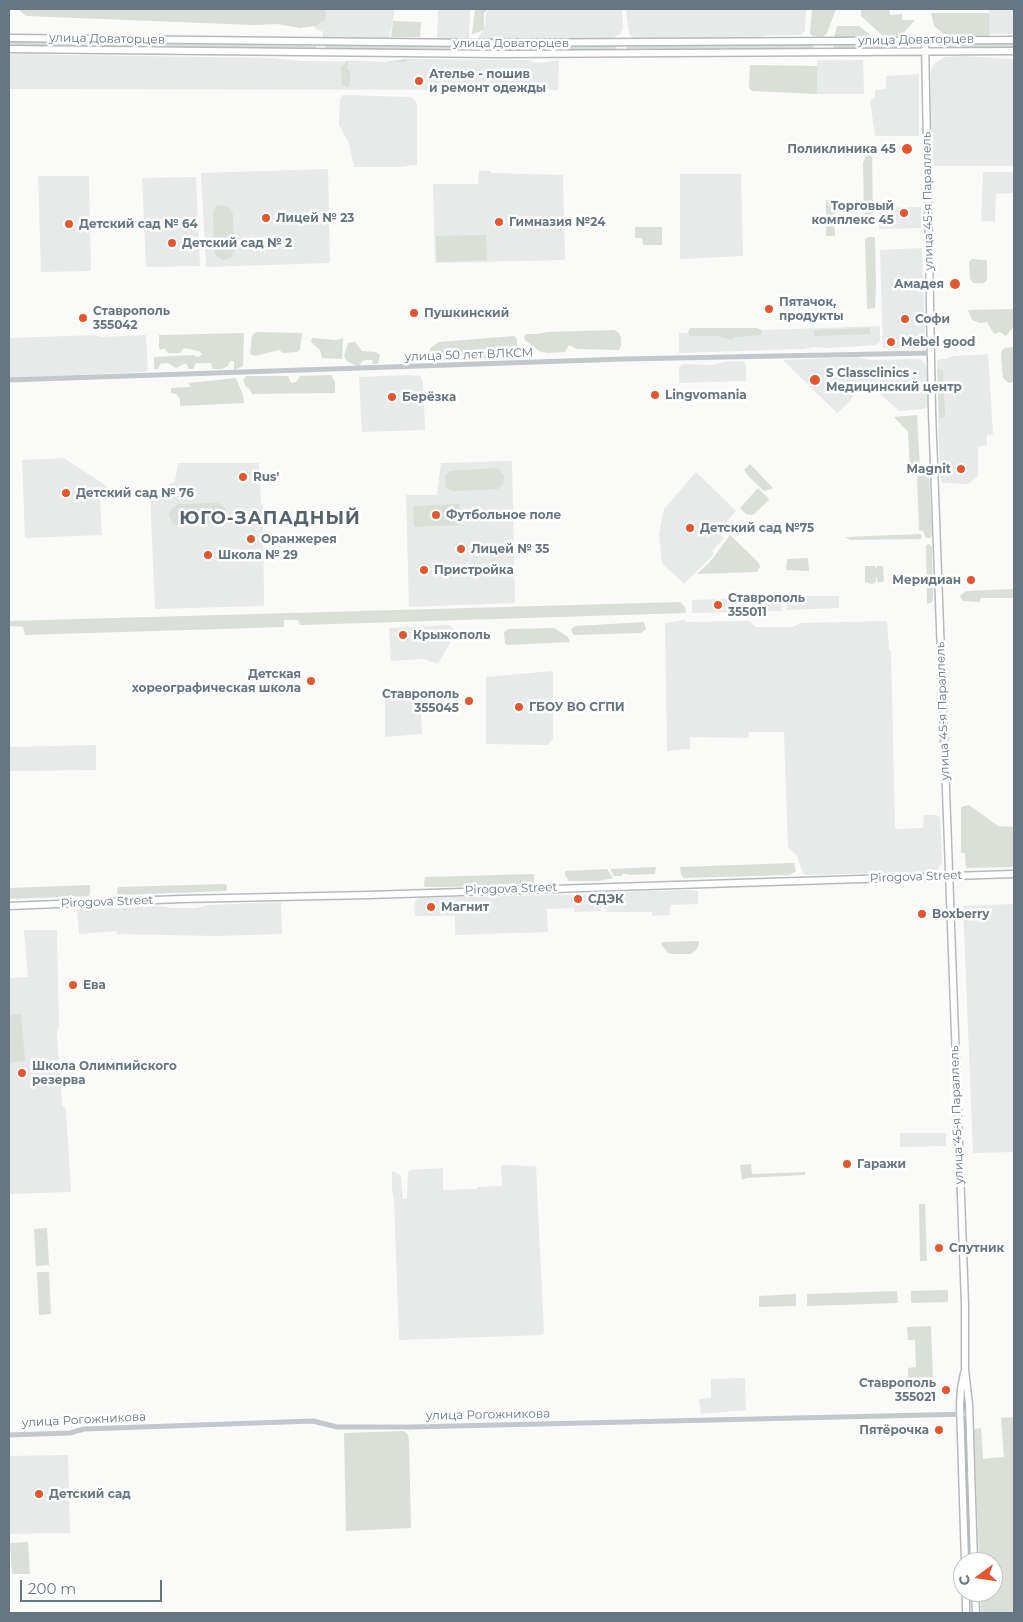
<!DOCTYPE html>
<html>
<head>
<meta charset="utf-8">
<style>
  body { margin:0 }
  #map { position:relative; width:1023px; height:1622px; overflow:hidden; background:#fafaf8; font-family:Montserrat,sans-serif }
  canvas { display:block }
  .frame { position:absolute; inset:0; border:10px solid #657683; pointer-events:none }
  .north { position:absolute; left:953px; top:1552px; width:50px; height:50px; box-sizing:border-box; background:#fff; border:1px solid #c1c8cd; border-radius:50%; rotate:256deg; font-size:14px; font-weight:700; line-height:20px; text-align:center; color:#657683 }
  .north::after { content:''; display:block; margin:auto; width:18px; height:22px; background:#e4572e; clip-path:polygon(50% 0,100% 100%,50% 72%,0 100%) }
  .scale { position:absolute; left:20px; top:1580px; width:142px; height:22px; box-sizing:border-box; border:2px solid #657683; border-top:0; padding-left:6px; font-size:15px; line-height:18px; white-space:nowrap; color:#657683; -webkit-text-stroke:4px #fff; paint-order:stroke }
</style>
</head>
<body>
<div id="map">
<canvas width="1023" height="1622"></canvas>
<div class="frame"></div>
<div class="north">С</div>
<div class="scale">200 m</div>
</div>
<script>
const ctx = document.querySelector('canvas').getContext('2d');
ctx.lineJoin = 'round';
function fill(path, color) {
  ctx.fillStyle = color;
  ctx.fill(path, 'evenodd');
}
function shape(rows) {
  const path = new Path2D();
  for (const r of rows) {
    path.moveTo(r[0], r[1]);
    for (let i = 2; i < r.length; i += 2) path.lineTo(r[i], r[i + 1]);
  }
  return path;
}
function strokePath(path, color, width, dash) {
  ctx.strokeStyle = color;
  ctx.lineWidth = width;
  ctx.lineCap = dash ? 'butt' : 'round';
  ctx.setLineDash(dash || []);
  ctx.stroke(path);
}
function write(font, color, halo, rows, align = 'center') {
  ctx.font = font + ' Montserrat,sans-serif';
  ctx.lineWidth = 5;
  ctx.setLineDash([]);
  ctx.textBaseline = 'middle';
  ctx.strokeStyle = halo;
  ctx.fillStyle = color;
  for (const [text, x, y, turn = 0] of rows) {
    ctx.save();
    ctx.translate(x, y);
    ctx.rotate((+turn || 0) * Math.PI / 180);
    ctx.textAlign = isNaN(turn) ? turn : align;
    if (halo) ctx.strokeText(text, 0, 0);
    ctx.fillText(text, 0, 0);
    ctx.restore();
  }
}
fill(shape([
  [327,9,395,9,389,40,323,40,323,32,314,28],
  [438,9,470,9,469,40,437,39],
  [491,9,622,9,623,28,620,34,613,38,561,40,478,39,485,25,486,13],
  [626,9,806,9,805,31,801,35,769,35,748,38,636,39,633,38,629,34],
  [989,9,1014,9,1014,34,989,34],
  [9,54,273,58,304,61,386,62,406,59,527,60,539,63,559,60,558,90,9,89],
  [962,56,1014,59,1014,166,935,166,931,164,931,70,935,63,945,57],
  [817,60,863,60,864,94,817,94],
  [919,74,919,136,875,136,870,100,875,98,875,90,886,89,886,76],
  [343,95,411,97,414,99,417,104,417,165,399,167,354,167,349,143,339,125,340,99],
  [328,169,330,263,206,267,201,173],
  [479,170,490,171,491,173,563,175,565,260,435,263,433,184,478,184],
  [983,172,1014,172,1014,193,996,194,995,222,981,221],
  [680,174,741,174,743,256,680,259],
  [38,176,89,176,91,271,41,272],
  [196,177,200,266,146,267,142,178],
  [921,207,921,228,879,229,879,208],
  [922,248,925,338,923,343,918,347,883,348,880,250],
  [880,326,880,342,876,345,829,348,813,347,804,349,679,353,679,333],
  [95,335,101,337,146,335,148,370,145,372,9,378,9,338],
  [988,354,993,434,987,435,987,445,978,447,978,476,968,484,943,483,941,482,939,446,937,361,939,359,946,359,953,356],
  [859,357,870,360,920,359,924,362,927,369,928,407,923,409,899,411,867,382,863,383,850,401,837,413,783,360],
  [742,361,745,363,746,367,746,381,679,383,679,367,683,364,713,365,724,362],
  [409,375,420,376,423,382,425,430,362,432,359,377],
  [64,458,108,487,109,499,100,500,102,535,25,538,22,460],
  [512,461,515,603,409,607,406,495,437,495,441,463],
  [178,463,259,463,261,504,263,505,264,606,155,609,150,494,175,481],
  [696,472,736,511,717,532,724,538,712,551,714,554,684,584,662,563,659,534,664,509],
  [787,596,839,596,839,608,786,610],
  [782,597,782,611,692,613,692,600],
  [685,620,686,622,750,621,755,627,793,627,800,623,887,621,889,650,891,650,895,827,896,829,923,828,924,815,936,815,940,817,942,858,942,863,938,869,932,871,912,872,806,875,803,873,797,856,788,847,784,732,749,732,748,738,690,737,690,749,667,751,665,623],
  [450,625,456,632,438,664,424,659,391,661,389,628],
  [553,671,553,738,548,745,486,744,486,677],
  [402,692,420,695,422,734,385,737,385,693],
  [96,745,96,770,9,771,9,747],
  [691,890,698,891,698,904,670,905,670,915,652,916,652,912,607,912,606,896,609,892],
  [596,894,600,898,601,911,574,912,574,908,547,909,548,932,455,935,455,916,415,916,414,903,418,898],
  [281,902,282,934,215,936,117,934,116,931,79,934,77,910,161,906,172,908,196,908,209,905],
  [1014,904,1014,1152,973,1153,963,906],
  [24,930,57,930,59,1026,57,1033,62,1105,66,1110,71,1192,9,1194,9,978,28,977],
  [900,1133,946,1133,946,1146,900,1147],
  [501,1165,534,1166,536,1167,544,1333,542,1335,399,1340,394,1200,392,1188,392,1171,399,1174,401,1177,403,1199,407,1199,408,1172,411,1170,443,1168,443,1190,477,1189,477,1187,502,1186],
  [745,1378,746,1410,701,1414,699,1399,711,1398,711,1379],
  [68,1455,70,1533,9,1534,9,1456]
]), '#e8e9e9');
fill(shape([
  [18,9,328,9,325,10,326,18,324,21,316,26,300,28,277,24,254,25,26,16],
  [475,9,489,9,484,13,484,29,479,32,472,34],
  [812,9,836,9,827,33,823,37,813,36,810,33],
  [861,9,889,9,890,15,902,14,902,20,915,20,901,36,883,36,861,16],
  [931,13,989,13,989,36,945,35,934,26],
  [393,21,421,22,420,37,391,37],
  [837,26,859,26,869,34,870,36,869,38,834,38],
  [9,41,316,46,316,49,9,45],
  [1014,43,1014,47,943,48,943,44],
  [898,44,898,48,833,48,834,45],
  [813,45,813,50,626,50,627,46],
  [325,46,616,46,617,50,325,50],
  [406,59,406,62,348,62,347,70,350,71,350,85,347,87,342,85,341,67,347,61,386,62],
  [750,65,817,66,817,94,752,91,749,88],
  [872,150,873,223,865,227,863,223,866,218,864,212,863,163,867,151],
  [826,200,834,200,835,236,826,236],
  [221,205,230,208,233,215,234,253,230,258,224,260,216,256,214,249,213,213,215,207],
  [635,227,662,227,662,245,643,245,642,238,635,238],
  [486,235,487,260,437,262,436,236],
  [869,237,875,237,876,285,875,308,867,309,865,239],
  [972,259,985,260,987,261,987,280,984,283,973,283,970,279,969,262],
  [1014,309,1014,326,1006,336,1000,332,994,334,987,322,980,323,972,320,968,310],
  [690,328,757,328,762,330,761,335,734,337,731,340,719,336,690,336,688,331],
  [870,328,870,334,814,336,814,330],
  [614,330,619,333,621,338,621,346,619,350,577,349,569,345,565,352,547,353,539,351,525,340,524,336,527,334,537,334,547,332],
  [256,332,302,333,300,350,297,352,283,353,279,350,255,356,250,354,252,336],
  [244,333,243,366,234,370,234,361,230,361,228,366,222,369,213,369,211,363,196,363,193,369,189,369,186,363,176,368,168,363,160,364,158,369,154,369,154,357,193,355,198,357,202,354,199,351,184,348,180,353,168,353,164,348,161,350,159,348,159,335],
  [514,336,517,339,517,355,515,358,497,358,495,355,488,358,433,361,429,358,430,348,439,342],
  [312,338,337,340,343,338,342,359,322,358,320,350,311,342],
  [355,342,362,351,376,352,380,355,378,364,373,364,372,360,367,360,362,361,360,366,358,367,347,361,344,356,348,343],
  [1014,347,1014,382,1009,383,1003,378,1001,355,1002,350,1005,348],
  [937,369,941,369,943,372,945,417,944,418,939,417],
  [331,375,335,382,335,393,252,394,249,388,246,387,243,380,246,376,288,376,291,383,296,382,300,376],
  [236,378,243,395,244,403,180,406,180,399,176,394,171,393,171,388,191,387,188,383],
  [917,415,920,470,910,471,908,432,894,417],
  [750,464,773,488,771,489,764,491,750,478,744,470],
  [494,468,499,469,504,476,503,484,498,489,455,491,447,489,445,485,445,476,450,471],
  [926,474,929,476,932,535,930,538,926,538,923,531,919,530,917,476],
  [758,488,769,499,769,500,753,515,746,514,740,508],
  [218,503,225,508,227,513,225,521,222,524,178,525,173,524,169,515,172,508,179,504],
  [459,504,460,525,414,527,413,506],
  [921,534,922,538,919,539,850,540,845,537],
  [730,535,759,563,760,567,757,572,697,574,710,562],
  [929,544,932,547,933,597,932,602,927,604,926,545],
  [808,558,809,571,786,570,787,559],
  [865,566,875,566,875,569,877,566,883,566,884,582,877,582,877,577,876,578,876,582,872,584,865,582],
  [1014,589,1014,598,981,598,979,602,963,601,960,596,966,591],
  [680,602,685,607,686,613,300,625,298,620,284,620,284,627,25,635,23,627,9,626,9,621],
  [644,622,646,629,641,633,574,635,571,631,572,628,576,626],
  [554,628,568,637,570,642,508,645,505,644,504,632,509,629],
  [969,805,998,826,1014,827,1014,867,966,868,965,853,961,853,961,807],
  [794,863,796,871,790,875,684,878,681,875,680,867],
  [656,867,655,874,629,875,628,874,622,874,622,876,614,876,610,869],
  [607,869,613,878,599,881,569,881,565,875,565,871],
  [534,874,534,884,448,887,425,887,424,885,425,877],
  [225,884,227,886,227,890,225,891,120,895,117,893,117,889,119,887],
  [90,885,90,895,88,896,9,899,9,888],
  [699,941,699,944,696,950,691,954,672,954,668,953,661,944,663,942],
  [21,1014,25,1061,9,1063,9,1015],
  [751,1164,752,1174,805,1172,805,1175,747,1178,742,1180,740,1165],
  [919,1204,925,1204,927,1261,920,1261],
  [47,1228,49,1265,36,1266,34,1229],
  [37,1272,49,1272,51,1314,39,1315],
  [948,1290,948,1302,911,1303,911,1291],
  [897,1291,898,1303,807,1306,807,1294],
  [796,1294,796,1306,759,1307,759,1296],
  [931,1326,933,1377,908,1378,908,1368,916,1367,915,1340,908,1340,907,1327],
  [963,1417,966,1417,972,1562,968,1562],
  [1014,1417,1014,1613,981,1613,980,1592,993,1592,993,1562,979,1562,974,1429,981,1428,983,1459,1004,1457,1001,1418],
  [404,1431,408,1435,409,1441,411,1528,346,1531,344,1433],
  [28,1542,30,1574,12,1574,10,1543]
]), '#dadfd7');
const major = shape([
  [9,38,476,43,1014,40],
  [925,40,932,411,965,1304,965,1370,969,1404,974,1562],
  [9,49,501,54,1014,51],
  [9,906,181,899,369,895,1014,874],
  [964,1373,961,1389,960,1404,965,1562],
  [966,1592,966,1613],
  [975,1592,976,1613]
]);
strokePath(major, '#b5babe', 9);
strokePath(shape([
  [9,380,624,359,930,353],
  [9,1435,70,1433,84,1429,313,1421,337,1427,411,1427,969,1414]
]), '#c3c8cc', 5);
strokePath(major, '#fff', 6);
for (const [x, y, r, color] of [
  [419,81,5,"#e4572e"],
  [907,149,6,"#e4572e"],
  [904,213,5,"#e4572e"],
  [266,218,5,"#e4572e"],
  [499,222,5,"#e4572e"],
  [69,224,5,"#e4572e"],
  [172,243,5,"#e4572e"],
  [955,284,6,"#e4572e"],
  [769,309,5,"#e4572e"],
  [414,313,5,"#e4572e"],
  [83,318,5,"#e4572e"],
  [905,319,5,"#e4572e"],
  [891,342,5,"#e4572e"],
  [815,380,6,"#e4572e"],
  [655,395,5,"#e4572e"],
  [392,397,5,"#e4572e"],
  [961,469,5,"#e4572e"],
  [243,477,5,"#e4572e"],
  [66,493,5,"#e4572e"],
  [436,515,5,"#e4572e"],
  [690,528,5,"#e4572e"],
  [251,539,5,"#e4572e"],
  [461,549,5,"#e4572e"],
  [208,555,5,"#e4572e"],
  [424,570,5,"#e4572e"],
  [971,580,5,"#e4572e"],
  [718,605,5,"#e4572e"],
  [403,635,5,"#e4572e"],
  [311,681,5,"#e4572e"],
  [469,701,5,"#e4572e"],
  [519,707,5,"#e4572e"],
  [578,899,5,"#e4572e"],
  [431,907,5,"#e4572e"],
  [922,914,5,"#e4572e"],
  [73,985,5,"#e4572e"],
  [22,1073,5,"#e4572e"],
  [847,1164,5,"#e4572e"],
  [939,1248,5,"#e4572e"],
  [946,1390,5,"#e4572e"],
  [939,1430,5,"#e4572e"],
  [39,1494,5,"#e4572e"]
]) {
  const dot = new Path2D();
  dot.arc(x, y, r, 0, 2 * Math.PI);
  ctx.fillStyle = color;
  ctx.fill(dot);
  strokePath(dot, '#fff', 2);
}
write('12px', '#657683', '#fff', [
  ["улица Доваторцев",107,39,1],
  ["улица Доваторцев",916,40,-1],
  ["улица Доваторцев",511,43],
  ["улица 45-я Параллель",928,201,-91],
  ["улица 50 лет ВЛКСМ",469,355,-2],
  ["улица 45-я Параллель",943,711,-92],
  ["Pirogova Street",916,877,-2],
  ["Pirogova Street",511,889,-2],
  ["Pirogova Street",107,902,-2],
  ["улица 45-я Параллель",957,1115,-92],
  ["улица Рогожникова",488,1415,-1],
  ["улица Рогожникова",84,1420,-3]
]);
write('bold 12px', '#657683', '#fff', [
  ["Ателье - пошив",429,74],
  ["и ремонт одежды",429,88],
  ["Поликлиника 45",896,149,"right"],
  ["Торговый",894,206,"right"],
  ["комплекс 45",894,220,"right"],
  ["Лицей № 23",276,218],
  ["Гимназия №24",509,222],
  ["Детский сад № 64",79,224],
  ["Детский сад № 2",182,243],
  ["Амадея",944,284,"right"],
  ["Пятачок,",779,302],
  ["продукты",779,316],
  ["Ставрополь",93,311],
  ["355042",93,325],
  ["Пушкинский",424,313],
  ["Софи",915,319],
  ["Mebel good",901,342],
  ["S Classclinics -",826,373],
  ["Медицинский центр",826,387],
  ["Lingvomania",665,395],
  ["Берёзка",402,397],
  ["Magnit",951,469,"right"],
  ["Rus'",253,477],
  ["Детский сад № 76",76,493],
  ["Футбольное поле",446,515],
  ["Детский сад №75",700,528],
  ["Оранжерея",261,539],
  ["Лицей № 35",471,549],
  ["Школа № 29",218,555],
  ["Пристройка",434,570],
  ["Меридиан",961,580,"right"],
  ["Ставрополь",728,598],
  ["355011",728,612],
  ["Крыжополь",413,635],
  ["Детская",301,674,"right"],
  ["хореографическая школа",301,688,"right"],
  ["Ставрополь",459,694,"right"],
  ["355045",459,708,"right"],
  ["ГБОУ ВО СГПИ",529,707],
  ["СДЭК",588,899],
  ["Магнит",441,907],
  ["Boxberry",932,914],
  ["Ева",83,985],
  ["Школа Олимпийского",32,1066],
  ["резерва",32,1080],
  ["Гаражи",857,1164],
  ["Спутник",949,1248],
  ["Ставрополь",936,1383,"right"],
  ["355021",936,1397,"right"],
  ["Пятёрочка",929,1430,"right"],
  ["Детский сад",49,1494]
], 'left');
ctx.letterSpacing = '1px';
write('bold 18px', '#57646e', '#fff', [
  ["ЮГО-ЗАПАДНЫЙ",270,519]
]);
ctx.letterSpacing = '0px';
</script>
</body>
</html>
